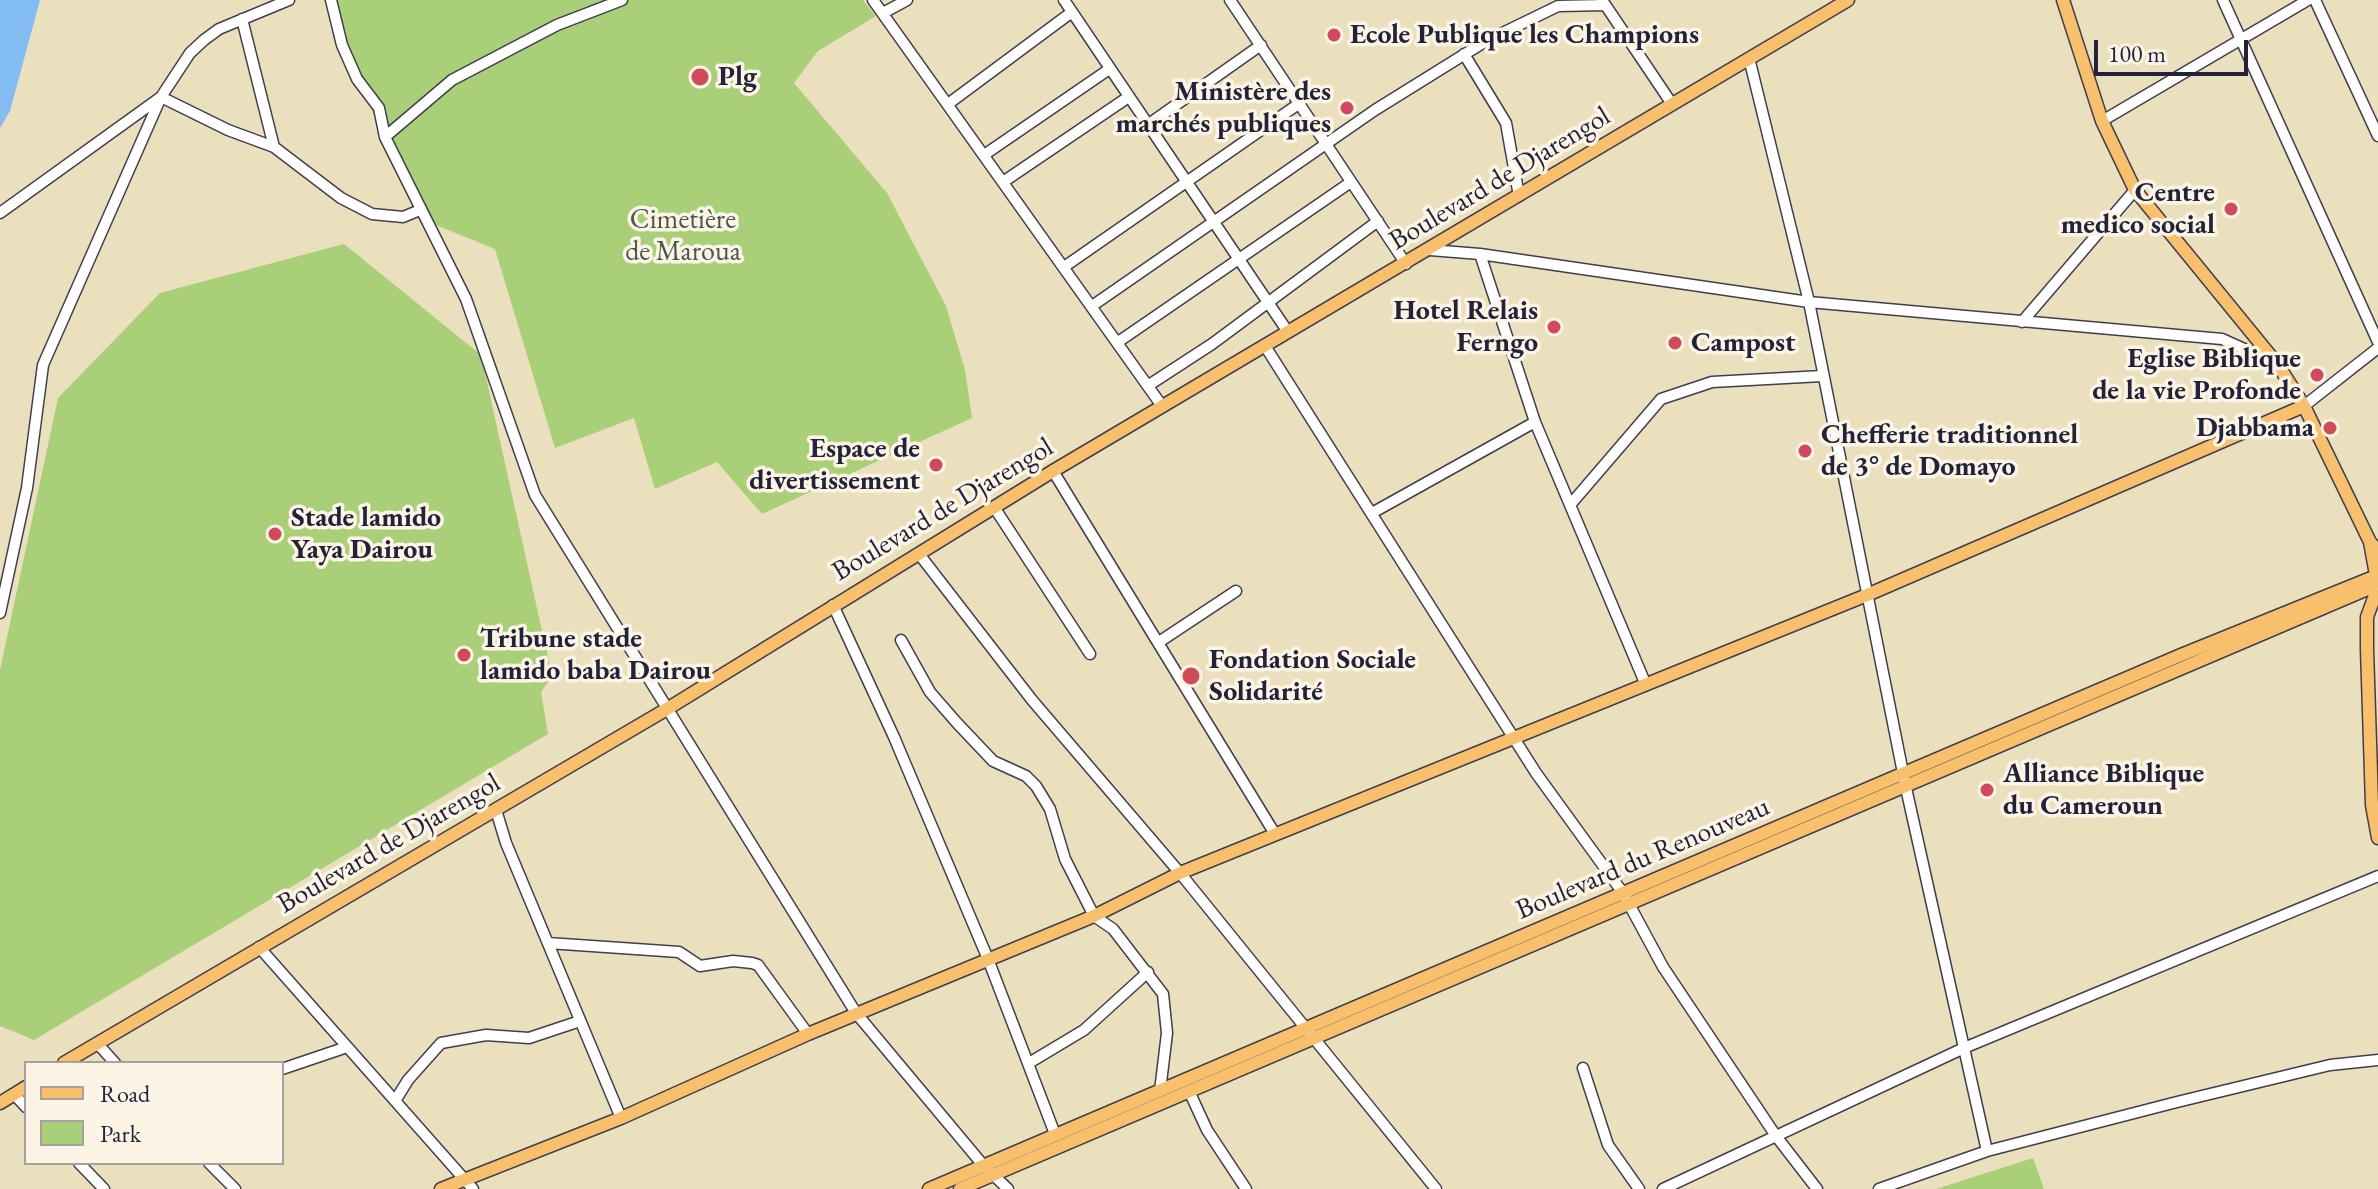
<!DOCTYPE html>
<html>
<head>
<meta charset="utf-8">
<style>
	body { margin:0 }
	#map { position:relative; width:2378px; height:1189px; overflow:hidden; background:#ebe0bd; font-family:"EB Garamond",serif }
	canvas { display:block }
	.legend { position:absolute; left:24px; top:1061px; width:260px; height:104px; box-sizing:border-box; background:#fcf5e5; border:2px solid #a5a1a1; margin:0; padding:10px 14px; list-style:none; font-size:24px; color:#22223b }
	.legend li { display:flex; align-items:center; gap:16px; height:40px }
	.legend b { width:40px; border:2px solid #a5a1a1 }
	.scale { position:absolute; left:2094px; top:40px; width:154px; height:36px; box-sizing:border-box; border:4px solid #22223b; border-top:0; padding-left:10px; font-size:24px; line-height:28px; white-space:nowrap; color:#22223b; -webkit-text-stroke:6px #fcf5e5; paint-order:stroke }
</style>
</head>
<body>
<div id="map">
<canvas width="2378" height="1189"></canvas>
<ul class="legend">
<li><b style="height:10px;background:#f8bf6c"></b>Road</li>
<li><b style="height:22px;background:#a9cf79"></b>Park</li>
</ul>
<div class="scale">100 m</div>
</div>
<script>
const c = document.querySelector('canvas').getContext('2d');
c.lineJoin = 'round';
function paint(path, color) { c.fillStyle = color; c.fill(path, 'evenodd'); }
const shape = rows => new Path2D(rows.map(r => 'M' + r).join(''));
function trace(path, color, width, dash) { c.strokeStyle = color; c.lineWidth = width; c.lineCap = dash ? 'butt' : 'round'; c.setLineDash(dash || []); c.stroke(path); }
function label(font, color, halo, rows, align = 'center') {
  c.font = font + ' "EB Garamond",serif'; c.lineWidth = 7; c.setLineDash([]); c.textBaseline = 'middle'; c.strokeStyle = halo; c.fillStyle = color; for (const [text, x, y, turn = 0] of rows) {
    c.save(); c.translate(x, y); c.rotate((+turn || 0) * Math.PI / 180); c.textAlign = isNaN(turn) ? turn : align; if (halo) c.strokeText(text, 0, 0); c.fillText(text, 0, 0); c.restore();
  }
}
paint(shape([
	[336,0,863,0,876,16,818,51,794,83,887,193,946,306,965,370,972,418,762,514,717,462,655,489,634,418,555,448,495,249,433,224,388,136,352,78],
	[344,244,481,355,552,676,541,692,548,734,34,1040,0,1026,0,670,58,398,160,293],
	[2033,1158,2044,1189,1936,1189]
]), '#a9cf79');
paint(shape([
	[0,0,40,0,10,111,0,128]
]), '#83bbf3');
const minor = shape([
	[331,0,342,45,357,79,379,108,385,137,466,299,535,495,856,1013,983,1165,1008,1189],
	[873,0,1162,406],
	[1064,0,1288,332],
	[1230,0,1406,264],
	[1602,0,1672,104],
	[2223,0,2378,342],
	[2315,0,2378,136],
	[883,13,907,0],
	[242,19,274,147],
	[1464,54,1506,123,1519,196],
	[1749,58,1809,302,1906,788,1987,1151],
	[948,104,1072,12],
	[2102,121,2308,0],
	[1146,126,1261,45],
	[385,137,452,80,557,25,622,0],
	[984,155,1108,70],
	[1003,182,1127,98],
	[0,213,161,97,228,130,274,147,341,198,372,214,403,217,420,210],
	[1430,250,1480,254,1809,302,2222,339,2273,362],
	[1480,254,1535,422,1646,685],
	[1064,267,1300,103],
	[1092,306,1375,110,1486,41,1558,6,1605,5],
	[2022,322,2135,190],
	[1118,342,1351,182],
	[1265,346,1536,773,1623,893,1663,967,1776,1136,1817,1189],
	[1149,385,1212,344,1378,221],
	[2304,406,2378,348],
	[1053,471,1275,834],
	[1570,505,1661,399,1712,382,1822,376],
	[994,507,1090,654],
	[1372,513,1535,422],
	[919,554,1032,700,1180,873,1436,1189],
	[833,605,894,737,988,959,1055,1134],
	[0,613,27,488,43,365,161,97,190,53,204,40,219,29,289,0],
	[901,640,930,692,957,723,993,761,1026,776,1036,786,1050,809,1065,859,1094,916,1113,929,1163,994,1167,1033,1160,1091],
	[1159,642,1236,591],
	[496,810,506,843,621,1118],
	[548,943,679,952,700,966,733,961,752,963,758,965,808,1034],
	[259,947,473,1189],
	[97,1043,115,1063],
	[1029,1063,1084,1030,1148,972],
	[1583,1068,1608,1145,1639,1189],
	[282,1069,347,1047],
	[1189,1091,1207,1130,1246,1189],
	[14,1094,26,1107],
	[395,1101,408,1080,441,1043,486,1035,529,1038,580,1021],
	[79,1163,104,1189],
	[209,1163,235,1189],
	[1663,1189,1964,1048,2378,876],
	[1879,1189,1987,1151,2177,1102,2330,1065,2378,1060]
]);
const major = shape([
	[2063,0,2102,121,2135,190,2278,365,2304,406,2370,542,2378,551],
	[2370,542,2376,575],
	[2378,587,2367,617,2367,649,2372,805,2378,838],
	[64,1063,667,709,1053,471,1848,0],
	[0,1103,26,1087],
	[441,1189,621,1118,808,1034,1094,916,1180,873,1867,595,2304,406],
	[929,1189,2181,655,2376,576],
	[960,1189,2377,585]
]);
trace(minor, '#403e4e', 13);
trace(major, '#403e4e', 15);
trace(minor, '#fff', 10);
trace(major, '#f8bf6c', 12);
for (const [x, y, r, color] of [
	[1334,35,8,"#d1495b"],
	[700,77,10,"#d1495b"],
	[1347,108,8,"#d1495b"],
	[2231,209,8,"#d1495b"],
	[1554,327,8,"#d1495b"],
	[1675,343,8,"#d1495b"],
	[2317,375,8,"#d1495b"],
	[2330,428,8,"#d1495b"],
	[1805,451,8,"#d1495b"],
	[936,465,8,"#d1495b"],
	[275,534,8,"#d1495b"],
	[464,655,8,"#d1495b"],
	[1191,676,10,"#d1495b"],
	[1987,790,8,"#d1495b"]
]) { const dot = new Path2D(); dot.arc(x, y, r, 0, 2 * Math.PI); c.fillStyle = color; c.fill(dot); trace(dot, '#fcf5e5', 3); }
label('bold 28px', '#22223b', '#fcf5e5', [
	["Ecole Publique les Champions",1350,35],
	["Plg",718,77],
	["Ministère des",1331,92,"right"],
	["marchés publiques",1331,124,"right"],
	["Centre",2215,193,"right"],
	["medico social",2215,225,"right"],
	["Hotel Relais",1538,311,"right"],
	["Ferngo",1538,343,"right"],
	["Campost",1691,343],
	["Eglise Biblique",2301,359,"right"],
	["de la vie Profonde",2301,391,"right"],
	["Djabbama",2314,428,"right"],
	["Chefferie traditionnel",1821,435],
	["de 3° de Domayo",1821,467],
	["Espace de",920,449,"right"],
	["divertissement",920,481,"right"],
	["Stade lamido",291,518],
	["Yaya Dairou",291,550],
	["Tribune stade",480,639],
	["lamido baba Dairou",480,671],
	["Fondation Sociale",1209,660],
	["Solidarité",1209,692],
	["Alliance Biblique",2003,774],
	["du Cameroun",2003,806]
], 'left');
label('28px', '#22223b', '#fcf5e5', [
	["Boulevard de Djarengol",1500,179,-31],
	["Boulevard de Djarengol",943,510,-31],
	["Boulevard de Djarengol",389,844,-30],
	["Boulevard du Renouveau",1643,859,-23]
]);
label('28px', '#4a564e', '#fcf5e5', [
	["Cimetière",683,220],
	["de Maroua",683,252]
]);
</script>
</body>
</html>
